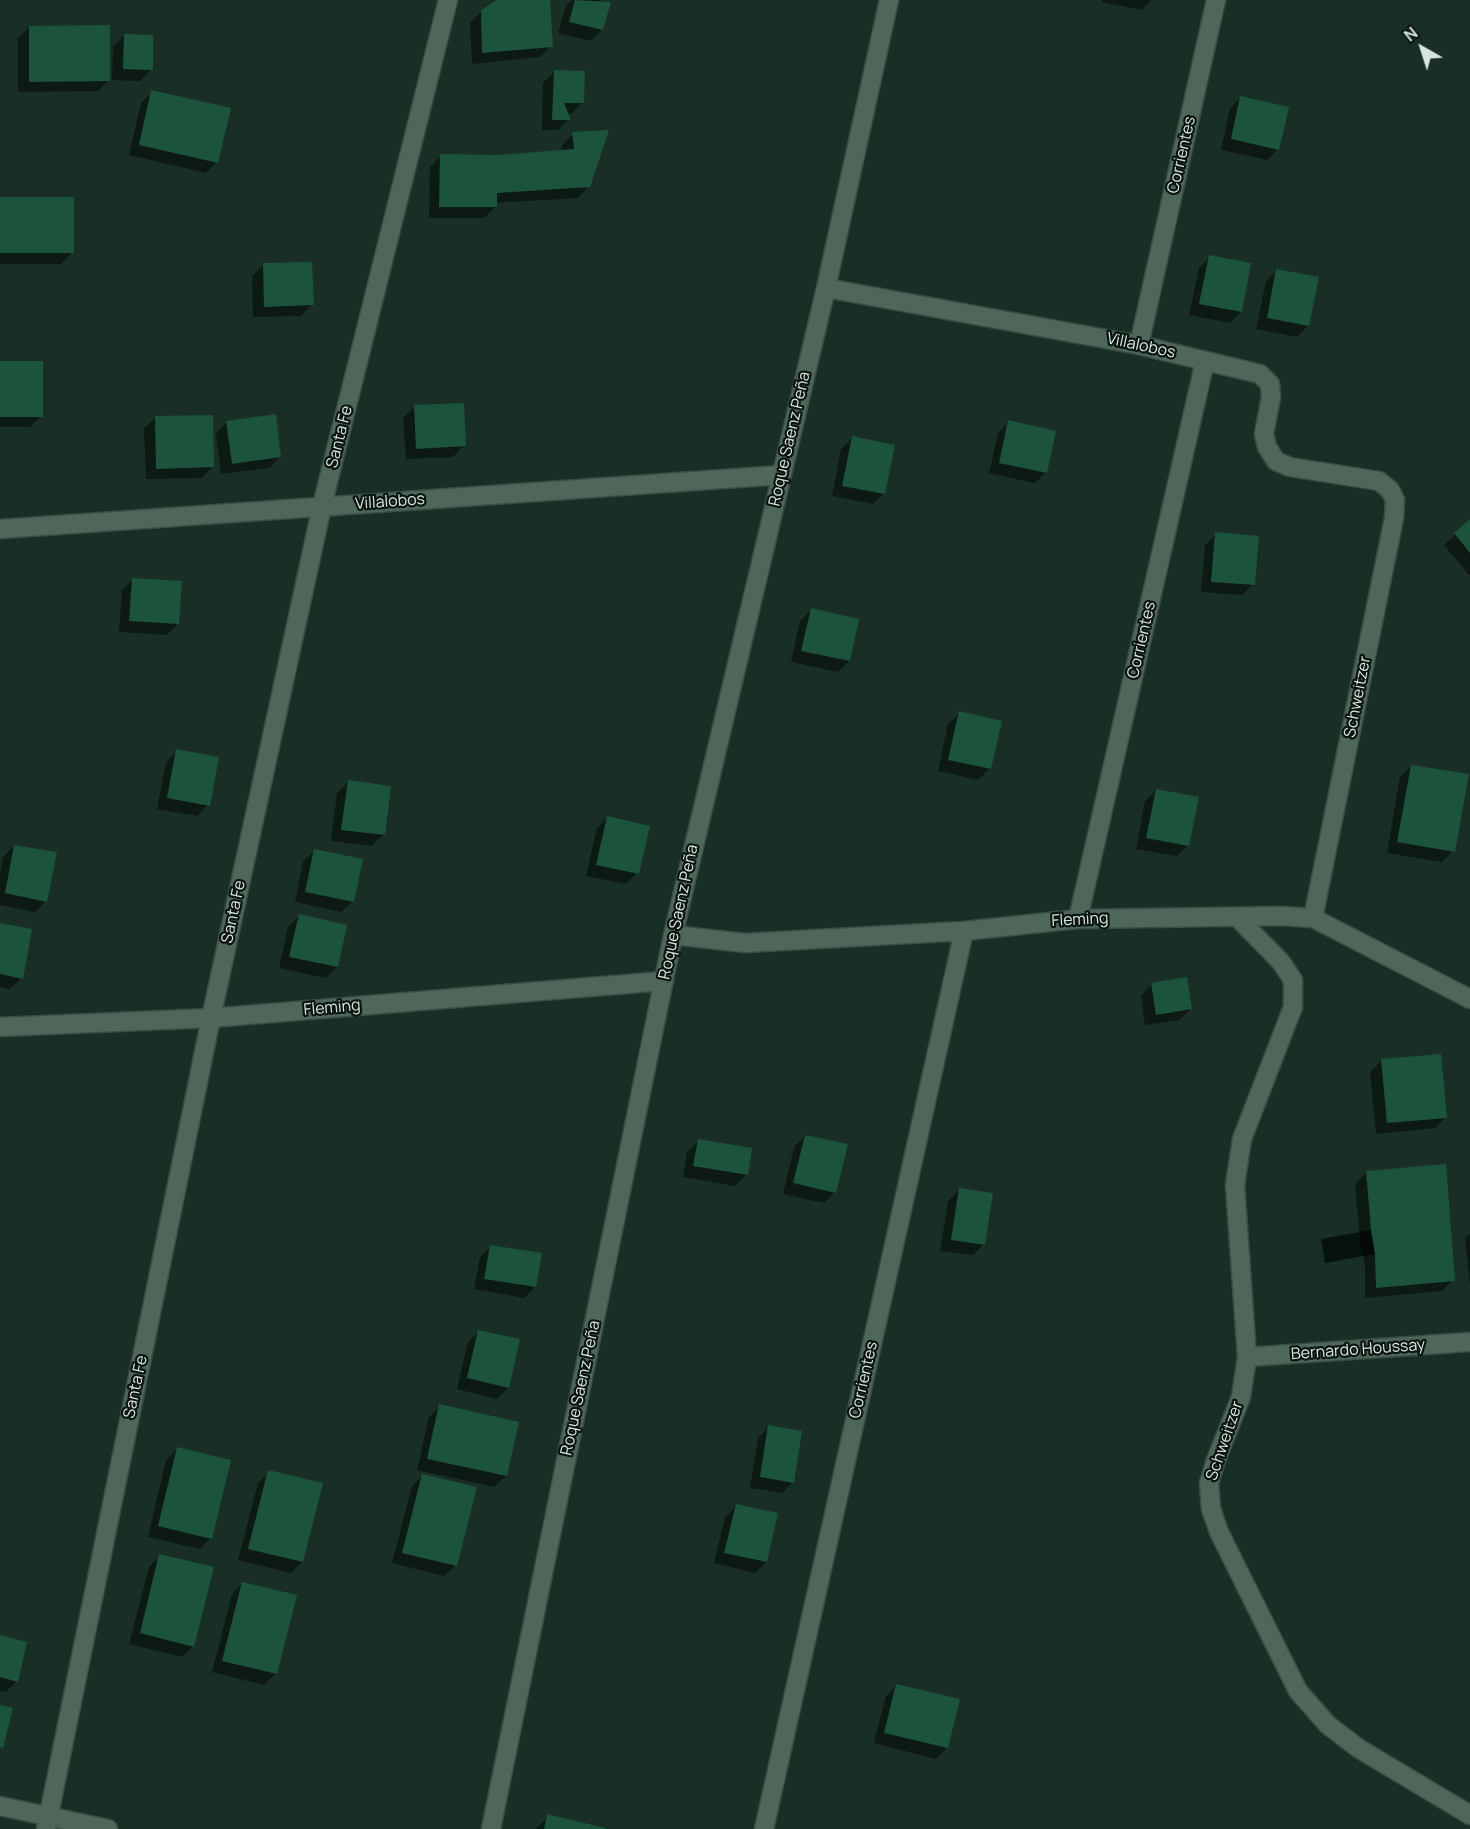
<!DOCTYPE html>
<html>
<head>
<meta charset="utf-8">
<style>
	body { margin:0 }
	#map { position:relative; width:1470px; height:1829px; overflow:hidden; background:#192f25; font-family:Manrope,sans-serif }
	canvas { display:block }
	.north { position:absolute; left:1392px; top:18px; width:60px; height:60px; -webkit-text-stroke:4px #0b1510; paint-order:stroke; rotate:321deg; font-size:16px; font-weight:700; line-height:24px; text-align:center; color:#d8e5de }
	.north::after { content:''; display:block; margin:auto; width:21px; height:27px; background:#d8e5de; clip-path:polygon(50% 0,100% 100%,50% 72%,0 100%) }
</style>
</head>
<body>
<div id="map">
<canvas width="1470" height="1829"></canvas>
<div class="north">N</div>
</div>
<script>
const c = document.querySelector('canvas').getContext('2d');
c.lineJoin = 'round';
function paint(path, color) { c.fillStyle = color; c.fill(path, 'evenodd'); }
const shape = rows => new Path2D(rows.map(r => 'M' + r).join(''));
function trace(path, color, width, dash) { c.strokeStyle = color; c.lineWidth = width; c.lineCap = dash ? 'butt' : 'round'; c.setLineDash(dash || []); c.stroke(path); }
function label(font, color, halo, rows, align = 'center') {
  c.font = font + ' Manrope,sans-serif'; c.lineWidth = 4.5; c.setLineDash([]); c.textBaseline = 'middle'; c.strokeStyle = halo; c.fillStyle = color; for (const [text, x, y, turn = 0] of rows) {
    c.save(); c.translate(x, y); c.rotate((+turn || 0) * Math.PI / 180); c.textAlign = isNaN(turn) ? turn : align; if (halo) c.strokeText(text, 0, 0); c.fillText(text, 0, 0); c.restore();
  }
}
paint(shape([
	[1371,1230,1375,1254,1325,1263,1321,1239]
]), '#06130d');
paint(shape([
	[549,0,551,46,540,57,472,64,470,23,482,11],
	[572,0,597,0,609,3,602,30,591,41,558,33,566,6],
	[1102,0,1151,0,1142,10,1101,2],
	[29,27,109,80,98,91,18,92,18,38],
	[124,35,151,70,140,81,112,80,113,47],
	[554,72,582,103,571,114,567,114,569,119,558,130,542,130,543,83],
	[152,92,217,162,206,173,129,155,141,103],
	[1241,97,1278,149,1267,160,1221,150,1230,108],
	[573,134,589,186,578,198,495,203,495,207,484,218,429,218,430,167,441,156,498,156,562,151,562,145],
	[0,199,72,253,61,264,0,264],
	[1210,257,1241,312,1230,323,1189,315,1199,268],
	[263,265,312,304,301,316,253,317,252,276],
	[1277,270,1308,326,1297,337,1256,329,1266,281],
	[0,362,41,416,30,427,0,427],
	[414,407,464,445,453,457,406,459,403,418],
	[156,417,213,466,202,478,146,479,144,428],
	[227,422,280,457,269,468,221,474,216,433],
	[1009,422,1046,472,1035,483,989,473,998,433],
	[852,438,884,493,873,504,832,496,841,449],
	[1470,521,1470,576,1444,545],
	[1216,534,1253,584,1242,595,1201,592,1205,545],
	[133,579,178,624,167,635,119,632,122,590],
	[811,610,849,661,838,672,791,662,800,621],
	[960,713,1000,722,989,769,978,780,938,771,948,724],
	[177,751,208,805,197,816,157,809,166,762],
	[1411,766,1453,851,1442,862,1387,853,1400,777],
	[348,782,383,835,372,846,331,841,337,793],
	[1156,790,1188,845,1177,856,1136,849,1145,801],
	[608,817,637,873,626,884,586,876,597,828],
	[14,846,46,901,35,912,0,905,0,874,3,857],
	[314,851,353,901,341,912,295,902,303,862],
	[299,916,337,967,326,978,279,968,288,927],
	[0,925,21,978,10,989,0,987],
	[1152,984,1191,1009,1179,1020,1145,1025,1141,996],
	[1381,1061,1446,1117,1435,1128,1376,1134,1370,1072],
	[805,1136,835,1192,824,1203,783,1194,794,1147],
	[698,1141,751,1149,746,1175,735,1186,683,1177,687,1152],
	[1366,1173,1453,1280,1442,1291,1365,1298,1365,1266,1360,1241,1355,1184],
	[959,1190,984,1244,973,1255,940,1251,948,1201],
	[1470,1234,1470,1285,1465,1238],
	[491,1246,535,1287,524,1298,474,1289,480,1257],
	[479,1331,508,1388,497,1399,457,1389,468,1342],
	[440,1406,518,1423,506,1476,494,1487,417,1470,429,1417],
	[769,1427,793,1482,782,1493,750,1488,758,1438],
	[177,1449,211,1538,200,1549,148,1537,166,1460],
	[269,1472,302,1562,291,1573,238,1560,258,1483],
	[423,1475,456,1565,444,1576,392,1563,412,1486],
	[736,1506,766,1562,755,1573,714,1563,725,1517],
	[160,1556,193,1646,182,1657,129,1644,149,1567],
	[243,1583,276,1673,264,1685,212,1672,232,1594],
	[0,1637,17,1681,6,1692,0,1691],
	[897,1685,947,1747,936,1759,874,1743,886,1696],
	[548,1816,603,1829,536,1829]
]), '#0007');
paint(shape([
	[497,0,550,0,553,47,482,53,481,10],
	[575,0,611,2,603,30,569,22],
	[110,25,110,81,29,82,29,26],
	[124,34,153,35,153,70,123,69],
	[554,70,585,71,584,103,564,103,571,120,552,120],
	[151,90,231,108,218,163,139,145],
	[1240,96,1289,107,1279,150,1231,139],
	[609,130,590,187,497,193,497,207,439,207,440,154,498,155,574,149,572,132],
	[0,197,74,197,74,253,0,253],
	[1209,255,1251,263,1242,312,1199,304],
	[312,262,314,305,264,307,263,263],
	[1276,269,1319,277,1309,326,1267,318],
	[0,361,43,361,43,417,0,417],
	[464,403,466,446,416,449,414,405],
	[276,414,281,457,232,464,226,421],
	[213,415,214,467,156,469,155,416],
	[1008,420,1056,431,1047,473,999,463],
	[852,436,895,445,885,494,842,486],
	[1470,519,1470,553,1454,533],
	[1215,532,1259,536,1255,585,1211,582],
	[132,578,182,581,179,624,129,621],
	[811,608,859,619,850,661,801,651],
	[959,711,1002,721,991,769,948,760],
	[176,749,219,757,210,806,167,798],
	[1411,765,1469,774,1455,852,1397,842],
	[348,780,391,786,385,835,341,830],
	[1156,789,1199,797,1189,846,1146,838],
	[607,816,650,826,639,874,596,865],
	[14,845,57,852,47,902,5,893],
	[314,849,363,859,354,902,305,892],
	[299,914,347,925,338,967,289,957],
	[0,923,32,929,23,979,0,974],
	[1187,977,1192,1009,1156,1015,1151,983],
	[1441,1054,1447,1118,1387,1123,1381,1059],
	[805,1135,848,1144,836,1193,793,1183],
	[698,1139,752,1148,748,1175,693,1166],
	[1446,1164,1455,1281,1376,1288,1375,1254,1371,1230,1366,1171],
	[959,1188,993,1193,985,1245,951,1240],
	[490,1245,542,1253,536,1287,484,1279],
	[478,1330,520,1339,509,1388,467,1378],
	[439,1404,519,1422,507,1476,427,1459],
	[768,1425,802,1431,794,1483,760,1477],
	[177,1447,231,1460,212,1539,158,1526],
	[268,1470,323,1483,303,1562,248,1549],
	[422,1474,477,1487,457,1566,402,1553],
	[736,1504,778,1513,767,1562,724,1553],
	[159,1554,214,1567,194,1647,140,1633],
	[242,1582,297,1595,277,1674,222,1661],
	[0,1635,27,1642,18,1682,0,1677],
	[896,1684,960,1699,948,1748,884,1733],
	[0,1705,13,1708,3,1748,0,1747],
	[547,1814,605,1828,605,1829,544,1829]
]), '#1c533d');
const street = shape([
	[826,288,1139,345,1260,374,1270,384,1271,397,1264,434,1267,447,1276,461,1290,467,1379,481,1390,490,1395,500,1394,518,1313,918],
	[1139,345,1216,0],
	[0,529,781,475],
	[1237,917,1281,962,1293,980,1293,1007,1242,1139,1235,1185,1247,1357,1241,1397,1216,1460,1209,1483,1211,1509,1219,1532,1298,1691,1328,1725,1358,1748,1470,1815],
	[1078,919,1205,361],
	[673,935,745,943,964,931,1078,919,1282,916,1313,918,1470,999],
	[0,1027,211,1018,664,981],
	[1247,1357,1470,1342],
	[0,1806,108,1829],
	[46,1829,211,1018,322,506,448,0],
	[491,1829,673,935,826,288,889,0],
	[764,1829,964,931]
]);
trace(street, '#3a4d44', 21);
trace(street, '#4e675a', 18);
label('16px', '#d8e5de', '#0b1510', [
	["Corrientes",1182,155,-77],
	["Villalobos",1141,346,12],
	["Santa Fe",340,437,-76],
	["Roque Saenz Peña",790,439,-77],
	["Villalobos",390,502,-4],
	["Corrientes",1142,640,-77],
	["Schweitzer",1358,697,-79],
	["Santa Fe",234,912,-78],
	["Roque Saenz Peña",679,912,-78],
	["Fleming",1080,920,-3],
	["Fleming",332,1008,-5],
	["Bernardo Houssay",1358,1350,-4],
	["Corrientes",864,1380,-77],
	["Santa Fe",136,1387,-78],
	["Roque Saenz Peña",581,1388,-78],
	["Schweitzer",1225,1441,-71]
]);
</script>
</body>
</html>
